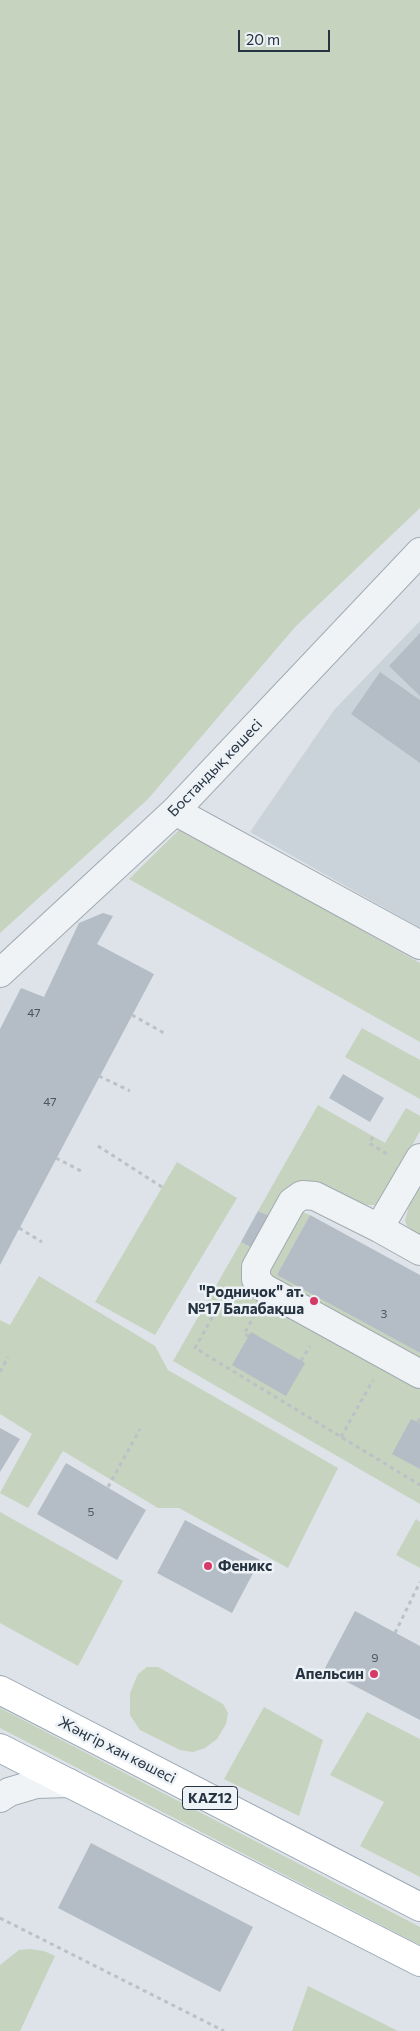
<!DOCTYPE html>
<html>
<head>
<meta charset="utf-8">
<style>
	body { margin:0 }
	#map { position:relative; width:420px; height:2031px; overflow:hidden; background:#dde3e8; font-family:Commissioner,sans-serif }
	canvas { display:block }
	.scale { position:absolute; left:238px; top:30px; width:92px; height:22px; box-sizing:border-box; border:2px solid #263340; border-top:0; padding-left:6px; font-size:15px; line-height:18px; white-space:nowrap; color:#263340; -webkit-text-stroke:4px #edf2f6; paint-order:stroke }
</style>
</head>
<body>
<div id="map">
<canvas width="420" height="2031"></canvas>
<div class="scale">20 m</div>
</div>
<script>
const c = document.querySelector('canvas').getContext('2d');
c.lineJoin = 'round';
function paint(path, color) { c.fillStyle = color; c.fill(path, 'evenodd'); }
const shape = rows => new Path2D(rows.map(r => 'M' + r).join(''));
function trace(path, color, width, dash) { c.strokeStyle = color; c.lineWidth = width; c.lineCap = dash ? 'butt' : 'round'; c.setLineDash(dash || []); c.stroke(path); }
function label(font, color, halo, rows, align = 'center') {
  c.font = font + ' Commissioner,sans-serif'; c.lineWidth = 5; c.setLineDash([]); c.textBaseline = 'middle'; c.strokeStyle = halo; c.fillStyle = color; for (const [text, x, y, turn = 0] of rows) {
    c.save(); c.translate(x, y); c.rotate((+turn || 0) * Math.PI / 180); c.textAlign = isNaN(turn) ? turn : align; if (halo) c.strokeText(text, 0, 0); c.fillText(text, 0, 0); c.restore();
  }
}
paint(shape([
	[420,621,420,928,250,832,334,710]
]), '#cbd3da');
paint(shape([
	[0,0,420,0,420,508,296,626,148,799,0,933],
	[181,828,420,963,420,1042,129,879],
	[362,1028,420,1060,420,1099,345,1057],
	[318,1105,385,1143,406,1108,420,1116,420,1131,383,1199,375,1205,364,1205,320,1183,310,1182,303,1184,272,1217,258,1211],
	[177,1162,237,1198,155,1335,95,1302],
	[420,1187,420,1235,407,1226,405,1221,409,1206],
	[300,1211,310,1215,278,1275,420,1353,420,1366,270,1283,265,1264],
	[241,1242,254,1249,245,1267,420,1385,420,1504,173,1361],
	[39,1276,155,1346,168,1370,338,1468,288,1568,179,1508,158,1508,63,1451,28,1508,0,1493,32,1434,0,1414,0,1320,10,1325],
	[0,1512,123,1581,78,1666,0,1623],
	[416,1519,420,1522,420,1568,396,1555],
	[147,1667,158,1667,223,1704,228,1713,226,1724,217,1739,205,1748,193,1752,180,1750,140,1730,130,1715,130,1693,138,1674],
	[264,1707,323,1740,299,1816,224,1779],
	[0,1708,420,1927,420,1945,0,1728],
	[367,1712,420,1739,420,1877,360,1846,384,1802,330,1775],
	[30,1949,44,1951,55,1956,20,2031,0,2031,0,1965,19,1950],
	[308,1986,398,2031,292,2031]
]), '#c6d3be');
paint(shape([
	[420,633,420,696,389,666],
	[380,672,420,700,420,763,351,714],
	[103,913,113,916,97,944,154,974,0,1265,0,1029,21,988,44,997,79,923],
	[343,1074,384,1098,370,1122,329,1098],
	[258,1211,272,1217,254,1249,241,1242],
	[310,1215,420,1275,420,1353,277,1275],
	[251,1332,305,1363,286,1396,232,1365],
	[411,1419,420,1423,420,1469,392,1454],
	[0,1428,20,1439,0,1472],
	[66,1463,146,1510,117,1560,37,1514],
	[185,1520,260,1560,232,1613,157,1573],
	[355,1611,420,1646,420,1720,324,1670],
	[91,1843,253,1927,220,1992,58,1908]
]), '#b4bdc5');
const minor = shape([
	[175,811,420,945],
	[0,973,175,811,420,552],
	[420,1158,379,1228,420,1251],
	[379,1228,315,1196,302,1195,292,1202,256,1267,256,1279,264,1288,420,1374],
	[0,1798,9,1792,36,1784,69,1783]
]);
const major = shape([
	[0,1690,420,1907],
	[0,1748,420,1962]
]);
trace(minor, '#a2abb2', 30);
trace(major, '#9ca9b5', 30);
trace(shape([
	[132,1015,164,1033],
	[99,1076,130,1091],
	[373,1137,369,1143,387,1154],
	[98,1146,162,1187],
	[56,1158,83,1172],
	[19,1228,42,1242],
	[232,1293,223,1298,195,1348,420,1485],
	[249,1336,244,1334,254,1316],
	[301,1361,310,1346],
	[0,1372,8,1357],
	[418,1422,420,1418],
	[341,1437,373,1380],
	[108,1487,140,1429],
	[395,1633,420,1582],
	[0,1918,224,2031]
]), '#bbc1c7', 3, [4, 4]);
trace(minor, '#f0f3f6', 28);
trace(major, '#fff', 28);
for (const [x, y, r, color] of [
	[314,1301,5,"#d63967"],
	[208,1566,5,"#d63967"],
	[374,1674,5,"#d63967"]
]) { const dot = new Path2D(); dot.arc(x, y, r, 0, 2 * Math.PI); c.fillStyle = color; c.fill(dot); trace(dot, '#edf2f6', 2); }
label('12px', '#4a5661', null, [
	["47",34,1013],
	["47",50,1102],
	["3",384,1314],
	["5",91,1512],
	["9",375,1658]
]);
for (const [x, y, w] of [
	[210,1798,55]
]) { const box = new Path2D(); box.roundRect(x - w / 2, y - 11.5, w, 23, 4); c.fillStyle = '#edf2f6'; c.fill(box); trace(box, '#263340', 1); }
label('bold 14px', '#263340', null, [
	["KAZ12",210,1798]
]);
label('15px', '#263340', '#edf2f6', [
	["Бостандық көшесі",215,768,-46],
	["Жәңгір хан көшесі",117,1750,27]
]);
label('bold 15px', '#263340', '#edf2f6', [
	["\"Родничок\" ат.",304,1292],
	["№17 Балабақша",304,1309],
	["Феникс",218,1566,"left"],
	["Апельсин",364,1674]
], 'right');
</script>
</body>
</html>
